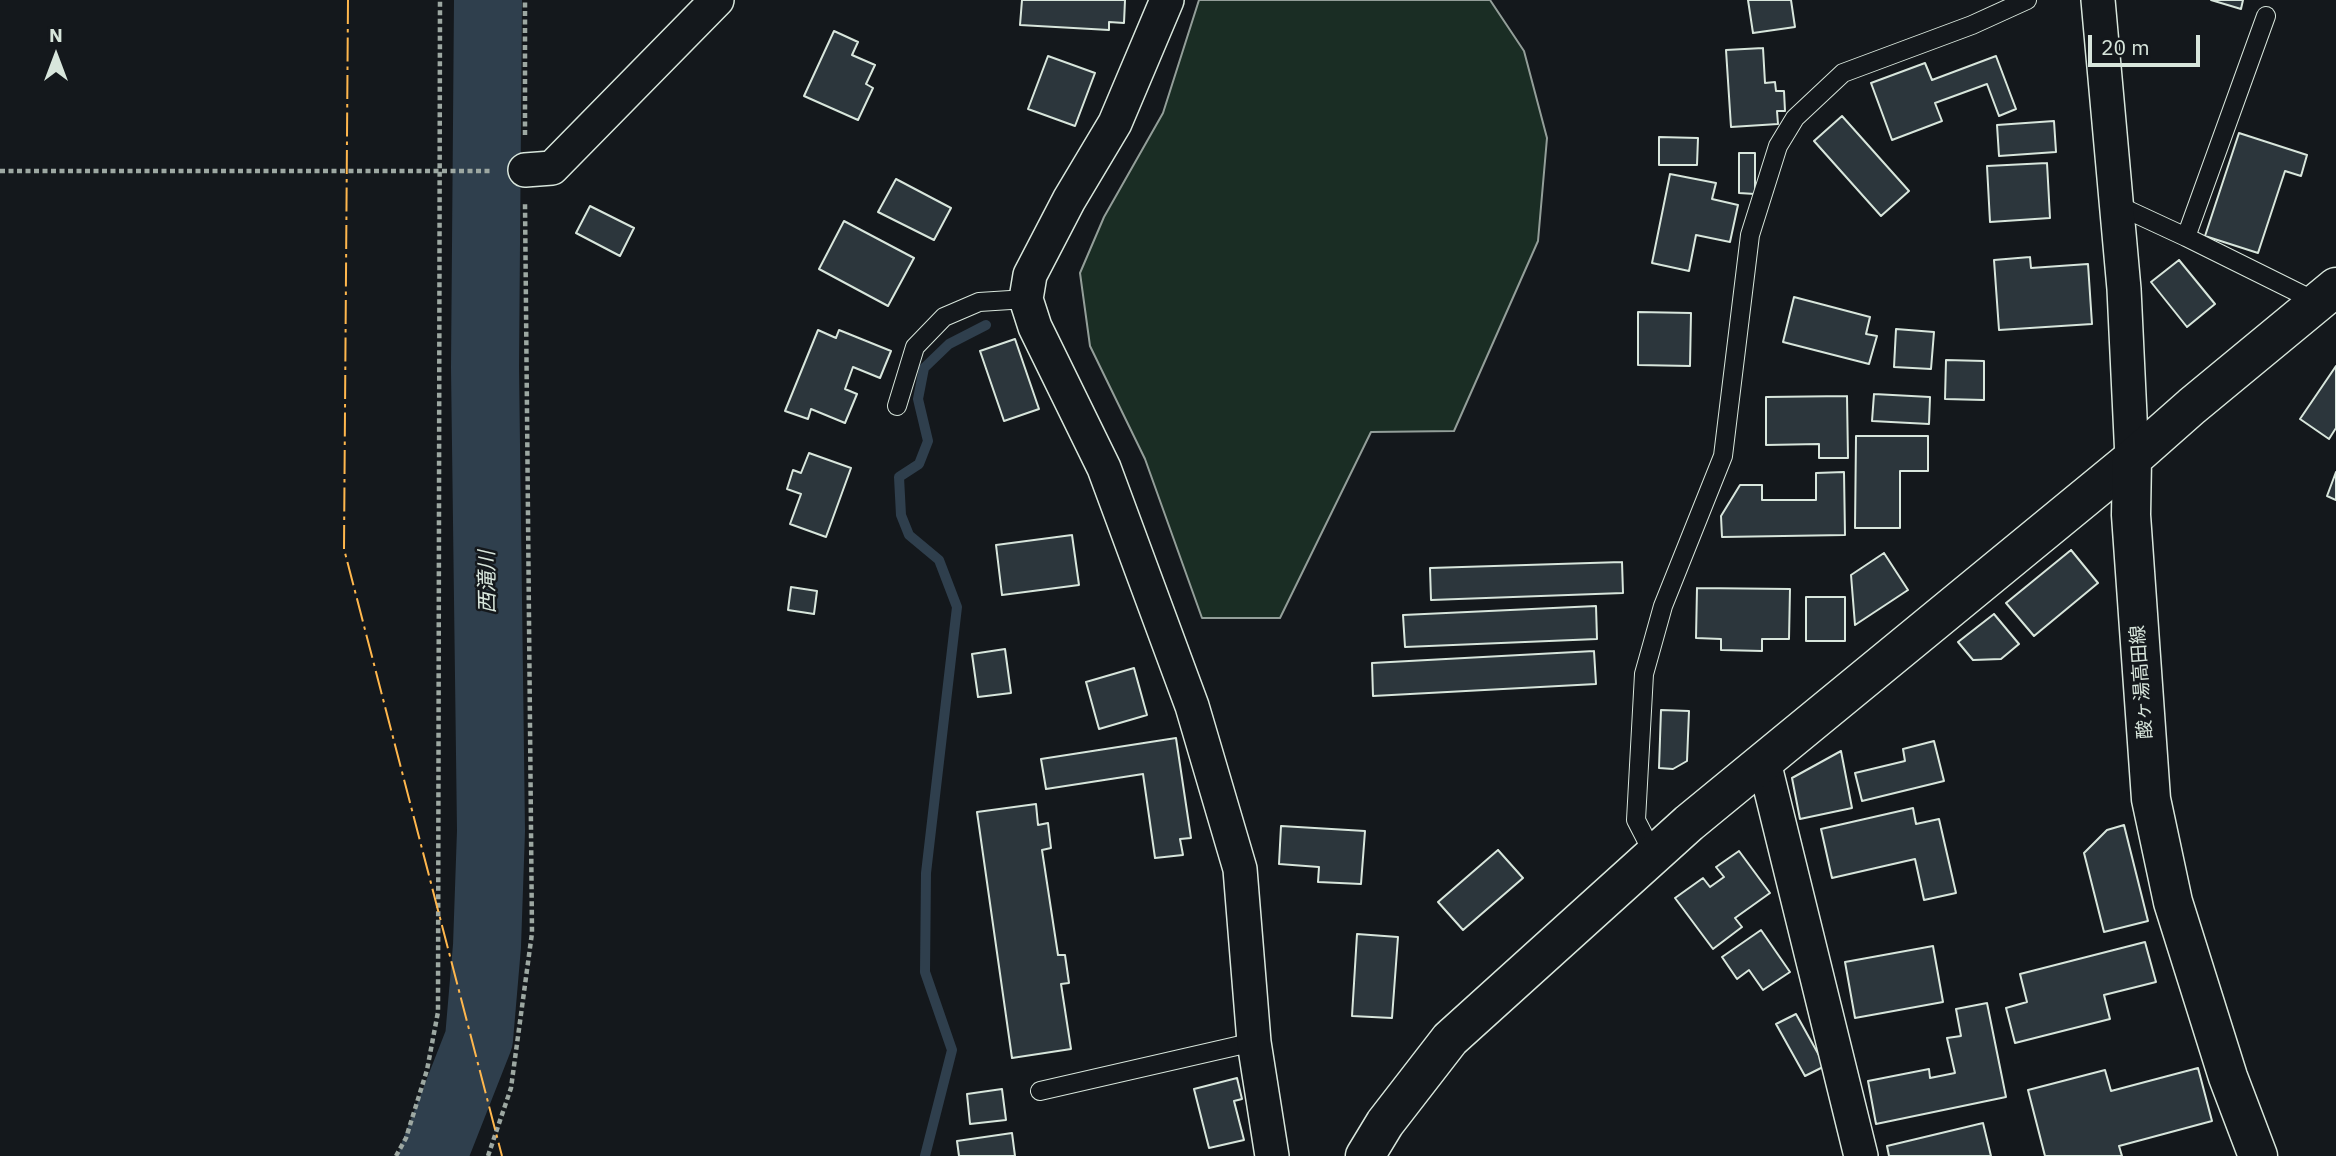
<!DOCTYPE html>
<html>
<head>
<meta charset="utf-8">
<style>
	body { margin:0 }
	#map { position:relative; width:2336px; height:1156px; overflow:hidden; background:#14181c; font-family:"IBM Plex Sans",sans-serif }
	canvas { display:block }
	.north { position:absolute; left:21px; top:21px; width:70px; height:70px; -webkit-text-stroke:5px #14181c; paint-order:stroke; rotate:0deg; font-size:19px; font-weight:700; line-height:28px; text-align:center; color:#d8e6dc }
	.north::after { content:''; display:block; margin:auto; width:24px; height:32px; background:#d8e6dc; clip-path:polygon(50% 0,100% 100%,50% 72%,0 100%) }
	.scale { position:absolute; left:2088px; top:35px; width:112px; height:32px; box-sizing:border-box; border:4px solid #d8e6dc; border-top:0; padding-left:9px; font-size:21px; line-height:24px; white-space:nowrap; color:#d8e6dc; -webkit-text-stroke:5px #14181c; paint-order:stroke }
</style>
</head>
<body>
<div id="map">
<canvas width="2336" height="1156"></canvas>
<div class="north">N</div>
<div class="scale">20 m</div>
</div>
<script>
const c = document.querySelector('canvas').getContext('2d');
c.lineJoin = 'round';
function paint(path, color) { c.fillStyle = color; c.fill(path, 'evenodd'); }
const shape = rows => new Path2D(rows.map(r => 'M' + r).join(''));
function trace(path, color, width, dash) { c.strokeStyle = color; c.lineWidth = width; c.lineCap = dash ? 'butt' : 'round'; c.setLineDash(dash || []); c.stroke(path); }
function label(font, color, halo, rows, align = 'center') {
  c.font = font + ' "IBM Plex Sans","Noto Sans JP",sans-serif'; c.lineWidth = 5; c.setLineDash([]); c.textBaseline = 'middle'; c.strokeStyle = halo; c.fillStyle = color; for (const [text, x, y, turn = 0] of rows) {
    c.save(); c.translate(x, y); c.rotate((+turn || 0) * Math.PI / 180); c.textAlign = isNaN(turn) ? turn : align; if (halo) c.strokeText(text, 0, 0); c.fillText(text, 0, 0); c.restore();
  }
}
const green = shape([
	[1199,0,1490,0,1524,51,1547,138,1538,241,1454,431,1371,432,1280,618,1202,618,1145,459,1090,346,1080,273,1104,217,1163,113,1199,0]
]);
paint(green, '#1a2d24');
trace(green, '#939e99', 2);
trace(shape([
	[925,1156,952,1050,925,972,926,873,957,607,939,560,909,535,901,515,899,477,919,464,928,441,918,399,924,368,949,344,986,325]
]), '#2f3f4d', 10);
trace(shape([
	[433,1156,479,1039,487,946,491,831,485,367,488,0]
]), '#2f3f4d', 68);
const building = shape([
	[1022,0,1125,0,1124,23,1109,22,1109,30,1020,25,1022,0],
	[1748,0,1791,0,1795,27,1753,33,1748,0],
	[2211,0,2243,0,2241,9,2211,0],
	[834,31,858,42,852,55,875,65,866,84,873,88,858,120,804,96,834,31],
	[1763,48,1765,83,1775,82,1776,91,1784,91,1785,111,1777,111,1778,124,1731,127,1726,50,1763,48],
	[1048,56,1095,73,1075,126,1028,109,1048,56],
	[1996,56,2016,109,1999,116,1987,84,1935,103,1942,121,1892,140,1871,83,1925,63,1932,80,1996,56],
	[1842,116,1909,191,1881,216,1814,141,1842,116],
	[2054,121,2056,152,1999,156,1997,125,2054,121],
	[2239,133,2307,155,2301,176,2285,171,2258,253,2205,236,2239,133],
	[1659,137,1698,138,1697,165,1659,165,1659,137],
	[1739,153,1755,153,1755,194,1739,193,1739,153],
	[2047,163,2050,218,1990,222,1987,166,2047,163],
	[1670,174,1716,183,1712,199,1738,205,1730,242,1696,235,1689,271,1652,263,1670,174],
	[896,179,951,208,934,240,878,212,896,179],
	[590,206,634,228,620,256,576,233,590,206],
	[844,221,914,258,888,306,819,269,844,221],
	[2030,257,2031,268,2088,264,2092,324,1999,330,1994,260,2030,257],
	[2179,260,2215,304,2187,327,2151,282,2179,260],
	[1794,297,1870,317,1866,334,1877,336,1869,364,1783,342,1794,297],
	[1638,312,1691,313,1690,366,1638,365,1638,312],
	[1896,329,1934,332,1931,369,1894,367,1896,329],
	[818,330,836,338,839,330,891,351,880,378,853,367,845,389,857,394,845,423,811,409,808,419,785,411,818,330],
	[1015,339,1039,409,1004,421,980,351,1015,339],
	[1946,360,1984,361,1984,400,1945,399,1946,360],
	[2336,366,2336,428,2329,439,2300,419,2336,366],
	[1874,394,1930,397,1929,424,1872,421,1874,394],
	[1847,396,1848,458,1819,458,1819,444,1766,445,1766,397,1847,396],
	[1856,436,1928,436,1928,471,1900,471,1900,528,1855,528,1856,436],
	[809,453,851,468,826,537,790,524,801,494,787,489,793,470,801,473,809,453],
	[1844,472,1845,535,1722,537,1721,516,1740,485,1762,485,1762,500,1816,500,1816,473,1844,472],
	[2336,472,2336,500,2327,496,2336,472],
	[1072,535,1079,585,1002,595,996,545,1072,535],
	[2071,550,2098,583,2034,636,2006,603,2071,550],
	[1884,553,1908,590,1855,625,1851,575,1884,553],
	[1622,562,1623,593,1431,600,1430,568,1622,562],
	[791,587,817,591,814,614,788,610,791,587],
	[1697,588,1790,589,1789,639,1762,639,1762,651,1721,650,1721,639,1696,638,1697,588],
	[1806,597,1845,597,1845,641,1806,641,1806,597],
	[1596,606,1597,639,1405,647,1403,615,1596,606],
	[1994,614,2019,644,2001,659,1973,660,1958,642,1994,614],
	[1005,649,1011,693,978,697,972,654,1005,649],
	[1594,651,1596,684,1373,696,1372,663,1594,651],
	[1134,668,1147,715,1099,729,1086,682,1134,668],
	[1661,710,1689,711,1687,761,1673,769,1659,768,1661,710],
	[1176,738,1191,838,1180,839,1183,855,1155,858,1143,774,1046,789,1041,759,1176,738],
	[1934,741,1944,781,1862,801,1855,773,1905,761,1903,749,1934,741],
	[1841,751,1852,808,1800,819,1792,778,1841,751],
	[1036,804,1038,825,1048,823,1051,848,1042,850,1058,955,1065,955,1069,983,1061,984,1071,1049,1012,1058,977,812,1036,804],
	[1913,808,1916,824,1939,819,1956,893,1924,900,1915,859,1832,878,1821,829,1913,808],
	[2124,825,2148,921,2104,932,2084,853,2107,830,2124,825],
	[1281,826,1365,831,1361,884,1318,882,1319,867,1279,864,1281,826],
	[1498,850,1523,878,1463,930,1438,902,1498,850],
	[1739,851,1770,893,1735,918,1742,927,1713,949,1675,898,1703,878,1710,887,1724,877,1716,867,1739,851],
	[1761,930,1790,972,1763,990,1749,970,1737,979,1722,957,1761,930],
	[1357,934,1398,937,1392,1018,1352,1016,1357,934],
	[2145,942,2156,982,2104,995,2110,1019,2015,1043,2006,1008,2027,1002,2020,974,2145,942],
	[1933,946,1943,1002,1855,1018,1845,962,1933,946],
	[1987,1003,2006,1097,1876,1124,1868,1081,1929,1069,1930,1078,1955,1073,1947,1038,1961,1036,1956,1009,1987,1003],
	[1796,1014,1825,1066,1805,1076,1776,1024,1796,1014],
	[2198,1068,2212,1121,2119,1146,2122,1156,2045,1156,2028,1090,2105,1070,2111,1091,2198,1068],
	[1237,1078,1242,1099,1234,1101,1244,1140,1209,1148,1194,1089,1237,1078],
	[1002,1089,1006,1120,970,1124,967,1094,1002,1089],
	[1983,1123,1991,1156,1889,1156,1887,1146,1983,1123],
	[1012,1133,1015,1156,959,1156,957,1141,1012,1133]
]);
paint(building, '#2c363c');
trace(building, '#d8e6dc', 2);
const service = shape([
	[2117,205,2186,237,2266,16],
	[2186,237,2317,302],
	[897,406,915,347,944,317,979,302,1026,299],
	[1654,855,1636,820,1644,674,1663,606,1723,456,1750,235,1778,146,1795,118,1843,73,1972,25,2027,0],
	[1040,1091,1254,1042]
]);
const minor = shape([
	[1167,0,1115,123,1069,200,1030,275,1026,299,1035,327,1104,468,1192,706,1240,869,1254,1042,1272,1156],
	[2098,0,2124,289,2132,459],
	[525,170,552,168,717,0],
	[1764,762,1861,1156]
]);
const tertiary = shape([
	[1365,1156,1385,1123,1450,1039,1689,823,2132,459]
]);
const secondary = shape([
	[2258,1156,2228,1077,2173,902,2151,799,2131,515,2132,459,2192,406,2336,287]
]);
trace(service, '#d8e6dc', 20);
trace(minor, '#d8e6dc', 36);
trace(tertiary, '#d8e6dc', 41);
trace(secondary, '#d8e6dc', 41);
trace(shape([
	[525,135,525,0],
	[0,171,493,171],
	[396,1156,406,1138,427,1070,438,1012,440,0],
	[488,1156,511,1088,532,933,525,203]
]), '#9da8a2', 4.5, [5, 3.5]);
trace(service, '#14181c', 18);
trace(minor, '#14181c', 33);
trace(tertiary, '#14181c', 38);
trace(secondary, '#14181c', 38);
trace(shape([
	[348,0,344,549,502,1156]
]), '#ffb74d', 2, [24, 5, 3.5, 5]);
label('19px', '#d8e6dc', '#14181c', [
	["酸ヶ湯高田線",2142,682,-94]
]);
label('italic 21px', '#d8e6dc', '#14181c', [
	["西滝川",488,582,-91]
]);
</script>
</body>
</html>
